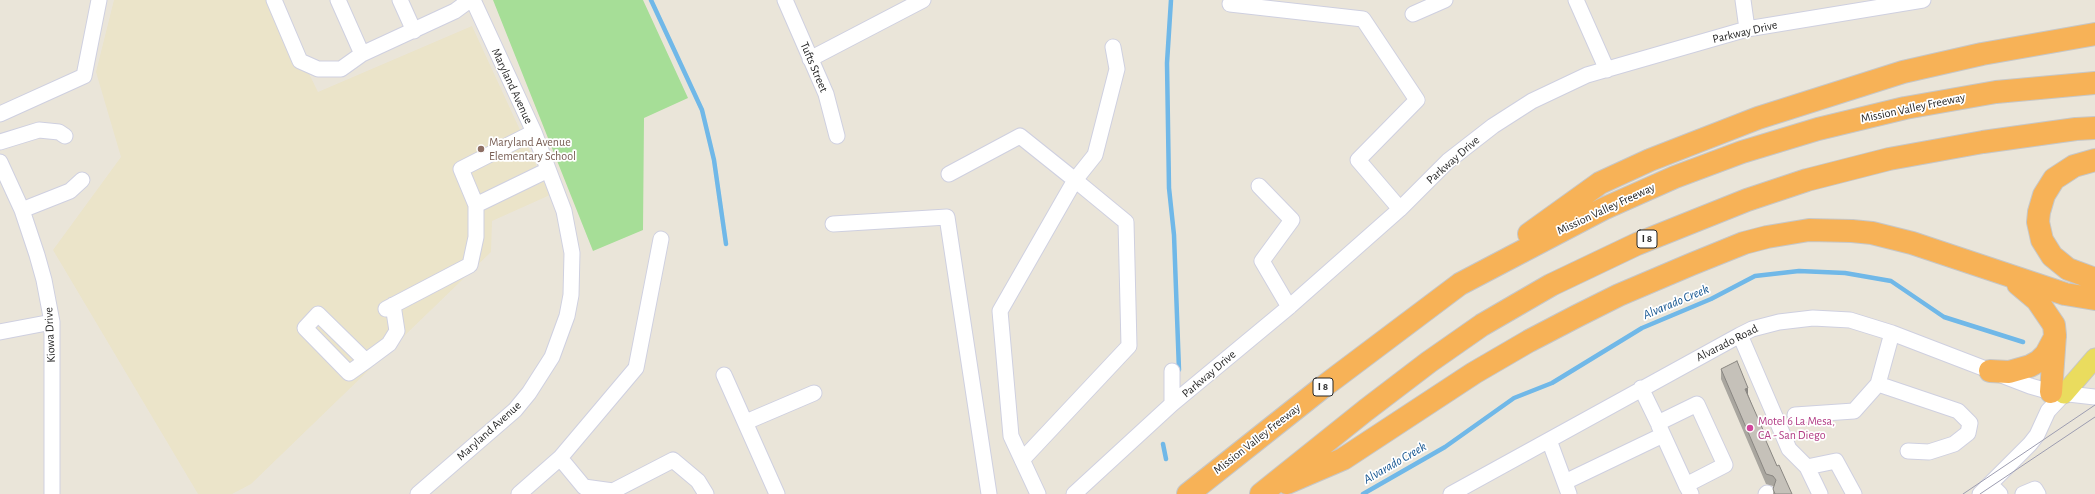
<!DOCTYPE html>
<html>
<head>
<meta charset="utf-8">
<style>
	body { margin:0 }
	canvas { display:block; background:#eae5d9 }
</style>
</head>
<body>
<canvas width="2095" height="494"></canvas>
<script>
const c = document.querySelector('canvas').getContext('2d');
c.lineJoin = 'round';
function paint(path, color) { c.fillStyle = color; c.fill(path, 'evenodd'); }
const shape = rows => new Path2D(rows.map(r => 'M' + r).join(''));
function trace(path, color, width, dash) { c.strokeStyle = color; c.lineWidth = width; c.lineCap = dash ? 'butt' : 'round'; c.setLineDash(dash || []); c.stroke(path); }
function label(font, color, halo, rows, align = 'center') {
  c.font = font + ' "Alegreya Sans",sans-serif'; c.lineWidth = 3.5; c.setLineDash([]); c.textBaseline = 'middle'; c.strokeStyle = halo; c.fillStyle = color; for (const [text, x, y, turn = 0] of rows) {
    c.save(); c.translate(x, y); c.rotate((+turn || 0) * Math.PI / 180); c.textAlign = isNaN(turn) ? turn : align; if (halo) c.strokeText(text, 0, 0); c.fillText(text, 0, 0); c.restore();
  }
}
paint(shape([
	[114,0,273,0,318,92,472,26,550,195,492,221,491,252,251,484,232,494,198,494,53,250,121,157,96,72]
]), '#ebe4c9');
paint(shape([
	[493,0,643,0,688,98,644,118,643,230,593,251]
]), '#a6de97');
trace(shape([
	[651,0,702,110,714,160,726,244],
	[1171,0,1167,63,1169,188,1174,235,1179,370],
	[1163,444,1166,459],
	[1363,494,1445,447,1514,398,1552,383,1642,328,1711,299,1755,276,1799,271,1845,273,1891,281,1944,317,2023,342]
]), '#70b8e8', 4.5);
const minor = shape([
	[274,0,300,61,318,69,341,69,362,54,455,11,470,0],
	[338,0,362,54],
	[400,0,414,31],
	[785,0,826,94,837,136],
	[1576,0,1607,70],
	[1743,0,1747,29],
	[1230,4,1363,19,1417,100,1358,160,1400,209],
	[1413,14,1445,0],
	[810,59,923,0],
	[0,114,84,76,99,0],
	[534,132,461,169,476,205,548,170],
	[0,142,39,130,59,132,65,136],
	[0,162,22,210,37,255,44,280,52,322,52,494],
	[949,174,1020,136,1075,180,1000,311,1011,436,1038,494],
	[1259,186,1292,220,1262,261,1289,307],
	[22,210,70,191,82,180],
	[833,224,947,217,989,494],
	[386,309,470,265,476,237,476,205],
	[0,332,52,322],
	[1740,335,1789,449,1807,467,1820,494],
	[366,361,318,314,305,328,349,373,366,361,389,344,397,331,393,305],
	[1172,371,1172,404],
	[724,375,777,494],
	[1878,384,1958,411,1970,423,1968,433,1954,444,1929,452,1908,451],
	[1641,388,1658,423,1697,404,1725,465,1686,485,1691,494],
	[1795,415,1854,411,1878,384,1892,333],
	[746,422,814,393],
	[1659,426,1686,485],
	[1549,440,1569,494],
	[560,458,636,368,661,239],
	[1022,460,1129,346,1126,222,1075,180,1095,155,1117,69,1113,47],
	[1807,467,1836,461,1854,494],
	[1565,482,1663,435],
	[1990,484,2000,494],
	[418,494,515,410,529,393,552,357,567,316,571,295,572,253,564,211,534,132,473,0],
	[519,494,560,458,584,487,613,491,673,460,698,481,706,494],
	[1074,494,1172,404,1289,307,1400,209,1448,161,1493,126,1532,101,1587,75,1747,29,1923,0],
	[1451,494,1740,335,1752,329,1779,322,1813,318,1850,320,1892,333,2030,386,2051,392,2095,397],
	[1766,494,1767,493],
	[1980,494,2030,444,2037,435,2048,411,2064,394],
	[2023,494,2035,489,2038,494]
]);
const major = shape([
	[2064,394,2095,358]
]);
const highway = shape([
	[2095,160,2074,166,2054,179,2044,195,2039,212,2038,222,2042,240,2052,256,2068,269,2095,279],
	[1529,234,1600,183,1650,160,1758,118,1903,72,1982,54,2095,34],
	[2018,284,2037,300,2054,325,2055,335,2051,392],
	[1990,371,2009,372,2030,366,2039,361,2046,354,2055,337],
	[1287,483,1343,459,1474,373,1529,341,1577,316,1619,295,1692,264,1744,243,1767,237,1809,230,1852,231,1872,233,1912,243,2065,294,2095,299],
	[1188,494,1323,387,1460,284,1603,209,1675,177,1742,152,1818,129,1905,108,1996,92,2095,83],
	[1261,494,1366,410,1429,362,1482,325,1551,285,1637,244,1747,200,1807,180,1889,159,1983,142,2076,129,2095,128]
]);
trace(minor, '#cfd0e0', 17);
trace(major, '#c7c7c7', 21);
trace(highway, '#c7c7c7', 24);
trace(minor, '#fff', 15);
trace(major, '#eadc5e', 19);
trace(highway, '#f7b257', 22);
trace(shape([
	[1963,494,2095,405],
	[1980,494,2095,417]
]), '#9d9db1', 1);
paint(shape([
	[1721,369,1748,394,1764,437,1777,466,1792,494,1773,494,1774,487,1773,486,1766,484,1721,379]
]), '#a9a69f');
paint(shape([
	[1748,388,1748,398,1745,389]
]), '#8a8782');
const building = shape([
	[1737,361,1748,388,1745,389,1764,432,1763,434,1777,466,1779,465,1792,494,1775,494,1773,489,1776,480,1773,476,1766,474,1721,369,1737,361]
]);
paint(building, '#c5c1b9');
trace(building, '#8a8782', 1);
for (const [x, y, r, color] of [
	[481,149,4,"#8d6e63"],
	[1750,428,4,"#d1479c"]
]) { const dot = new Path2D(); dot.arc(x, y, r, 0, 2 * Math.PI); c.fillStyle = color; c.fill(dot); trace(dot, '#fff', 1.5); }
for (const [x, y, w] of [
	[1647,239,20],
	[1323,387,20]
]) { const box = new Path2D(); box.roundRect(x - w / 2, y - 9, w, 18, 3); c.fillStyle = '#fff'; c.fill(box); trace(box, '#272727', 1); }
label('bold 11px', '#272727', null, [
	["I 8",1647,239],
	["I 8",1323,387]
]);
label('12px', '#272727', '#fff', [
	["Parkway Drive",1745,32,-13],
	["Tufts Street",814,67,67],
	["Maryland Avenue",512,86,65],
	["Mission Valley Freeway",1913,108,-12],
	["Parkway Drive",1453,160,-41],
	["Mission Valley Freeway",1606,209,-25],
	["Kiowa Drive",50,335,-93],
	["Alvarado Road",1727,343,-27],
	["Parkway Drive",1209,374,-40],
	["Maryland Avenue",489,431,-42],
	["Mission Valley Freeway",1257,439,-38]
]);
label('12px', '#785e54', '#fff', [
	["Maryland Avenue",489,142],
	["Elementary School",489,156]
], 'left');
label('12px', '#b23c85', '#fff', [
	["Motel 6 La Mesa,",1758,421],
	["CA - San Diego",1758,435]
], 'left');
label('italic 13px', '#135490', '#fff', [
	["Alvarado Creek",1676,302,-23],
	["Alvarado Creek",1395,463,-30]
]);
</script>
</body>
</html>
